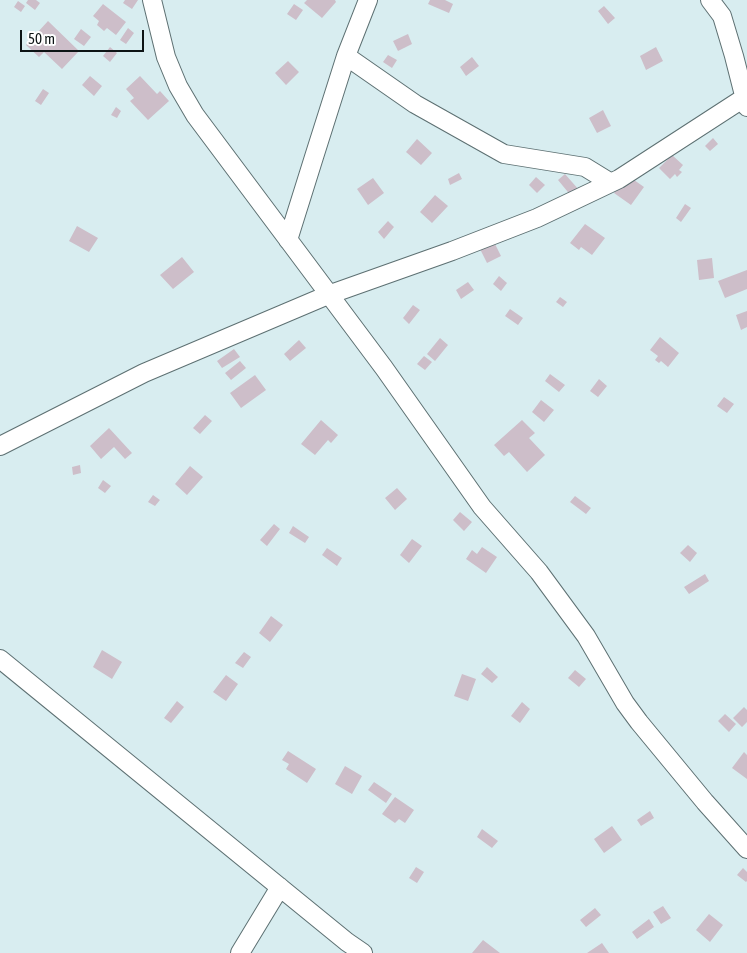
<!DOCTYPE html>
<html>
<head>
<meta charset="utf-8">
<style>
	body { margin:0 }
	#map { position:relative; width:747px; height:953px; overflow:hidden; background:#d8edf0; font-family:"Asap Condensed",sans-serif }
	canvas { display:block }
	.scale { position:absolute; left:20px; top:30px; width:124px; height:22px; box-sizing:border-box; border:2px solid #0d1415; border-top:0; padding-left:6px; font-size:15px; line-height:18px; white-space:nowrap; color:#0d1415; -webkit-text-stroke:4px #fff; paint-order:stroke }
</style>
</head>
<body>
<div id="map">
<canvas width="747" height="953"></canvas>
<div class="scale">50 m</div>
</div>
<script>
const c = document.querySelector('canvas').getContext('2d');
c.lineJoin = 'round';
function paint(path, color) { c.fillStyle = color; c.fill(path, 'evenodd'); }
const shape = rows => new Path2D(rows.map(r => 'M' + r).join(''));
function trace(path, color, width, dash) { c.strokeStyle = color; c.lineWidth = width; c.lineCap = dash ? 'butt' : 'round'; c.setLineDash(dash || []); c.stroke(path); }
paint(shape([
	[28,0,36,0,40,3,35,10,26,3],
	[125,0,138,0,132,9,123,3],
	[307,0,335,0,336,2,322,18,304,3],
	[430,0,445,0,453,4,449,13,428,4],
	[18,1,25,6,21,12,14,7],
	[103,4,126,22,116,35,107,28,104,31,97,25,99,21,93,16],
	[294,4,303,10,296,20,287,14],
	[604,6,615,18,608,24,598,11],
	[48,21,79,51,62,69,44,52,39,57,26,45],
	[128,28,134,33,126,44,120,40],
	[81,29,91,37,84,46,74,39],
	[408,34,412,44,398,51,393,41],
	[110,47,117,53,110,62,103,56],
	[656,47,663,61,646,70,640,56],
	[388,55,397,60,392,68,383,62],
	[472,57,479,66,466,76,460,67],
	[288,61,299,72,286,85,275,73],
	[90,76,102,86,94,96,82,85],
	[140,76,157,94,160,91,169,101,148,120,130,101,134,98,126,89],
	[43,89,49,93,41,105,35,101],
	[116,107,121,111,117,118,111,115],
	[603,110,611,126,597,133,589,118],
	[713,138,718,144,710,151,705,146],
	[417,139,432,153,421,165,406,152],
	[672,155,683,165,679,170,682,172,677,177,675,174,670,179,659,168],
	[459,173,462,179,450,185,448,179],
	[565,174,579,190,572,197,558,180],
	[627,175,644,187,631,205,614,193],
	[536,177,545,185,537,193,529,185],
	[373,178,384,193,368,205,357,189],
	[435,195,448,206,432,223,420,212],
	[685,204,691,208,681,222,676,218],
	[388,221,394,227,384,239,378,232],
	[585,224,605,238,592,255,581,247,579,250,570,243],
	[77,226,98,238,89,252,69,241],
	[492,238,501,256,487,263,478,245],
	[182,257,194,272,173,289,160,275],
	[712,258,714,278,699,280,697,260],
	[747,270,747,289,725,298,718,281],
	[499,276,507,283,501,291,493,284],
	[468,282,474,290,461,299,456,290],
	[560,297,567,302,563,307,556,302],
	[413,305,420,310,409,324,403,318],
	[510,309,523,318,518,325,505,316],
	[747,311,747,327,741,330,736,315],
	[660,337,679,353,668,367,661,361,659,363,655,360,658,356,650,350],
	[440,338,448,345,435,361,427,354],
	[299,340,306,348,290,361,284,354],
	[234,349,240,357,222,368,217,361],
	[424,356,432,362,425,370,417,364],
	[240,361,246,368,231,380,225,373],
	[550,374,565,385,559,392,545,381],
	[255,375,266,390,241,408,230,393],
	[599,379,607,386,598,397,590,391],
	[724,397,734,404,727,413,717,406],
	[541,400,554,410,544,422,532,412],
	[205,415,212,421,200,434,193,428],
	[321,420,338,435,331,443,328,440,315,455,301,444],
	[522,420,535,433,529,438,545,455,527,472,509,452,504,456,494,445],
	[109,428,132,453,125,459,114,447,101,459,90,446],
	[80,465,81,473,73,475,72,467],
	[190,466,203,477,187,495,175,484],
	[103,480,111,486,105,493,98,488],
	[397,488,407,499,395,510,385,498],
	[153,495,160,500,155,506,148,502],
	[575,496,591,508,586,514,570,502],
	[460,512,472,522,464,531,453,520],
	[274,524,280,529,267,546,260,540],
	[293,526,309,537,305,543,289,533],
	[412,539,422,546,409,563,400,555],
	[688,545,697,553,690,562,680,553],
	[482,547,497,557,486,573,466,559,472,550,477,554],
	[327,548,342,558,337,566,322,555],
	[705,574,709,581,689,594,684,587],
	[271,616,283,625,270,642,259,633],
	[102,650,122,662,112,679,93,667],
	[244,652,251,657,243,668,235,663],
	[487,667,498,677,492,683,481,674],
	[575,670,586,679,579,687,568,678],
	[462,674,476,679,468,701,454,696],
	[226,675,238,684,226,701,213,692],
	[177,701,184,707,171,723,164,718],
	[522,702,530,709,520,723,511,716],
	[744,707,747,710,747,722,742,727,733,718],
	[725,714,736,724,729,732,718,721],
	[288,751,316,769,307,783,286,769,289,764,282,760],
	[744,752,747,755,747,779,732,768],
	[345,766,362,776,352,794,335,784],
	[374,782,392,794,386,803,368,790],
	[395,797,414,810,405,823,399,819,395,823,382,814],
	[650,811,654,818,641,826,637,820],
	[612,826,622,840,604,853,594,839],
	[482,829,498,841,492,848,477,837],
	[416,867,424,872,417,883,409,878],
	[743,868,747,872,747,881,746,882,737,875],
	[663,906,671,918,661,924,653,912],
	[595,908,601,915,586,927,580,920],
	[709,914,723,925,710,942,696,930],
	[649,919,654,927,637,939,632,932],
	[483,940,500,953,472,953],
	[602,943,609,953,587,953]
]), '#cdbec9');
const street = shape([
	[152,0,166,57,178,86,195,115,384,368,482,507,539,572,586,636,625,703,639,722,705,802,747,849],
	[710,0,722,16,734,56,747,107],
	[346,56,415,104,504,154,585,167,611,183],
	[288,240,314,157,346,56,368,0],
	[0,446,144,373,328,295,452,251,537,218,619,179,747,96],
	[0,659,347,942,363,953],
	[240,953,280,887]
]);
trace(street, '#5d7072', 20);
trace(street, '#fff', 18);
</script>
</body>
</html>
